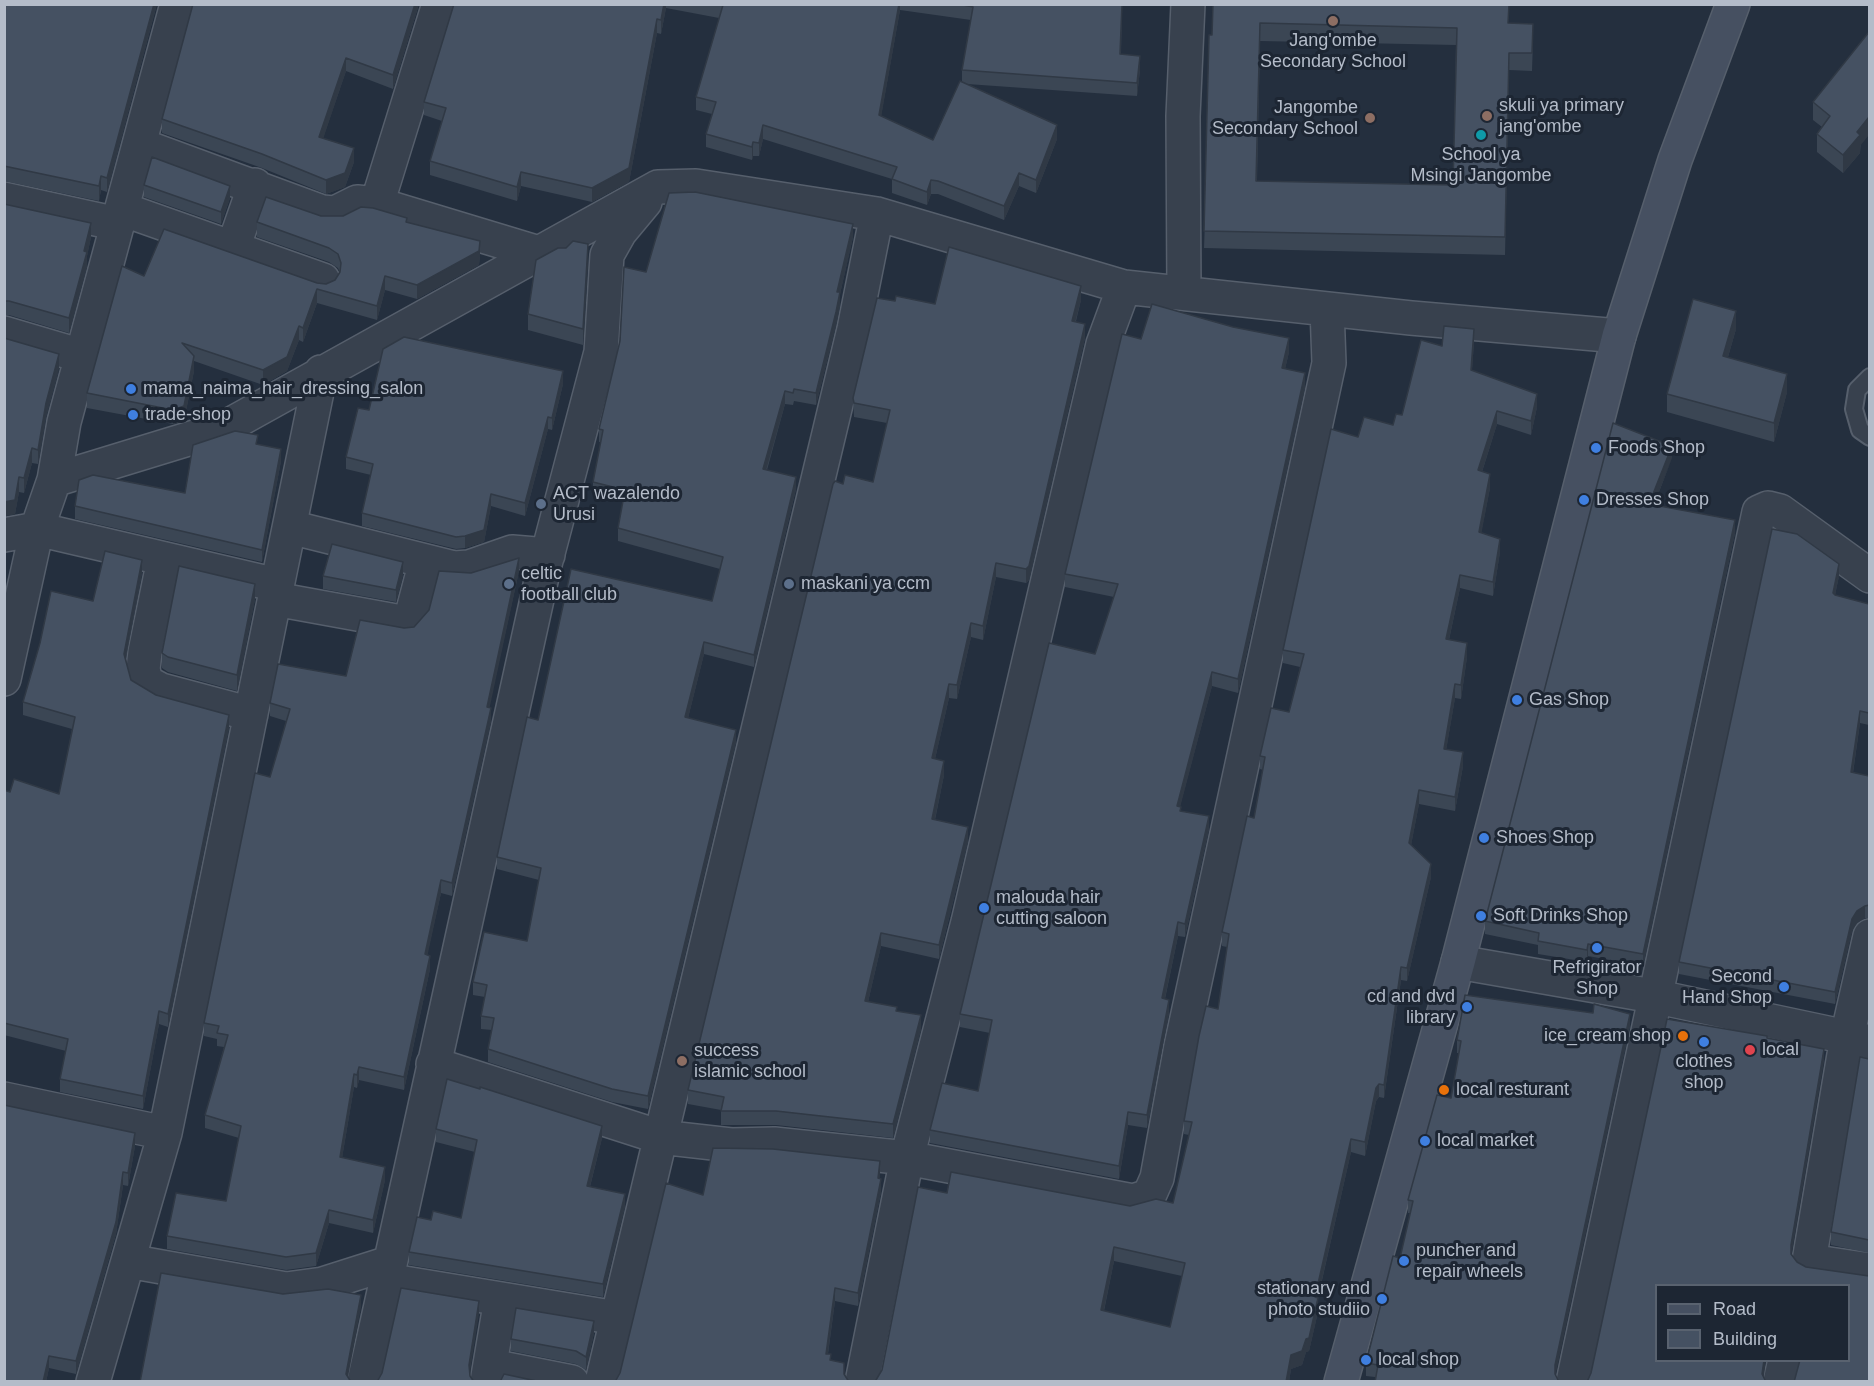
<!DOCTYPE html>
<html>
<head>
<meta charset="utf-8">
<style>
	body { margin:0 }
	#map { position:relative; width:1874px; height:1386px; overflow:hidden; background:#242f3e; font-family:Arial,sans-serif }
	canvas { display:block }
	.frame { position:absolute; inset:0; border:6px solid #b4bcc9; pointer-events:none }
	.legend { position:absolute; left:1655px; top:1284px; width:195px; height:78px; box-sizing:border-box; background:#1d2633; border:2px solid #59626f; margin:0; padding:8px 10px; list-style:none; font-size:18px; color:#b4bcc9 }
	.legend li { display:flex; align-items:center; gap:12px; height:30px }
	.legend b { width:30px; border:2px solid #59626f }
</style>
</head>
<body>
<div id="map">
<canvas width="1874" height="1386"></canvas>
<div class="frame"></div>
<ul class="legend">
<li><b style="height:8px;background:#465061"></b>Road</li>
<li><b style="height:16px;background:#455162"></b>Building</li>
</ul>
</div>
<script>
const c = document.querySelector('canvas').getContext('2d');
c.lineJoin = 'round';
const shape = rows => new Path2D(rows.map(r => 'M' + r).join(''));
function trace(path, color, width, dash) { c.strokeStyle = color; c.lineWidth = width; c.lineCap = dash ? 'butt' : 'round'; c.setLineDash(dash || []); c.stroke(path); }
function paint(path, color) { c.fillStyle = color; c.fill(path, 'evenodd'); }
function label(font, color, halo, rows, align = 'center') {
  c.font = font + ' Arial,sans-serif'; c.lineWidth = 6; c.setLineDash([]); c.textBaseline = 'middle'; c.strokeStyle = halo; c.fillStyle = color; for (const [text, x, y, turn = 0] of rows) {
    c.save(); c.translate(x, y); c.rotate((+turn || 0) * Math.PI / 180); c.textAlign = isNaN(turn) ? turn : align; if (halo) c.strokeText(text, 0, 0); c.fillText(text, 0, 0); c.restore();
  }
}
const service = shape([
	[1870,377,1857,390,1854,409,1860,430,1870,437]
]);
const minor = shape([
	[140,145,322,212,335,213,357,202,377,204,539,253],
	[4,199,118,224],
	[377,204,439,4],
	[122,209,323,280],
	[233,248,255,185],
	[1184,293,1183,116,1188,4],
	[4,333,82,356],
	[54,480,64,422,177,4],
	[290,527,454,568,469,567,512,552,548,555],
	[4,535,37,529,54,480,224,428,658,187,696,186,877,214,1124,287,1411,318,1619,336],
	[164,559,145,652,143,669,146,682,161,690,251,714],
	[275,599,407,623,412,614,426,561],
	[4,679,37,529,277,585],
	[1870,936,1847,1037,1809,1261,1870,1270],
	[1458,962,1653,996,1870,1042],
	[433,1064,660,1137,731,1145,774,1144,907,1158,1133,1201,1149,1196,1157,1178,1181,1046,1329,363,1327,309],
	[4,1099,165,1133],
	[128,1261,286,1289,323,1284,389,1263],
	[386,1280,617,1318],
	[491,1366,572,1382],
	[93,1382,165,1133,321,372],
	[364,1382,543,572,601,352,607,255,620,232,645,202],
	[487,1382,501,1299],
	[602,1382,854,329,877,214],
	[862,1382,907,1158,968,922,1103,344,1124,287],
	[1573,1382,1759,512,1768,508,1780,511,1870,576],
	[1780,1382,1785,1360]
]);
const secondary = shape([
	[1341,1382,1458,962,1619,336,1675,160,1733,4]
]);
trace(service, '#565f6c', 20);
trace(minor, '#565f6c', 36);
trace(secondary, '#565f6c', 36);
trace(service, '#38414e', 16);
trace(minor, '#38414e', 33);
trace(secondary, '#465061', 33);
paint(shape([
	[4,4,157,4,107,192,101,190,99,201,4,181],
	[193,4,419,4,393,89,346,71,323,138,354,162,345,187,326,194,262,168,162,133,162,119],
	[454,4,1122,4,1121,54,1140,70,1137,96,967,84,1057,139,1036,193,1019,186,1004,220,938,194,931,194,927,205,892,193,892,179,763,139,759,156,753,156,752,160,706,147,706,134,712,114,696,110,696,97,719,18,666,8,661,34,657,33,629,182,592,202,521,186,517,201,430,175,430,161,442,121,424,115,424,102],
	[900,10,971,20,962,70,962,82,933,140,881,116],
	[1213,4,1509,23,1533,41,1532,71,1509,70,1505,255,1204,248],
	[1260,41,1456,45,1453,185,1257,181],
	[1869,32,1860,153,1843,173,1817,152,1817,134,1822,127,1813,120,1813,102],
	[144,185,230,198,221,224,144,197],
	[4,204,91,237,87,256,87,266,69,333,9,315,4,315],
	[321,216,407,222,480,255,479,265,417,299,385,290,377,320,317,303,303,342,299,340,287,371,263,385,194,361,194,371,184,421,173,424,87,408,87,393,144,276,326,284,335,280,340,273,338,268,329,262,257,237,257,222],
	[853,237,840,294,840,305,836,325,816,405,794,401,793,405,785,404,767,470,796,489,754,667,704,654,688,718,736,742,648,1109,612,1102,488,1062,488,1049,492,1030,481,1029,481,1016,485,997,473,995,473,982,527,941,539,880,497,869,497,857,538,720,712,601,720,569,618,541,618,528,623,502,593,495,593,482,601,442,599,442,599,429,646,272],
	[566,248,588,260,583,345,528,330,528,314],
	[1081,300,1076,321,1085,338,1029,580,1026,583,996,577,983,640,971,637,957,699,949,698,935,759,944,775,935,820,968,841,939,959,881,946,868,1002,897,1011,921,1029,893,1138,776,1125,721,1125,721,1110,688,1104,688,1090,843,484,873,482,887,423,854,417,853,398,895,301,935,304],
	[1736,329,1728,357,1787,392,1774,442,1667,412,1667,394],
	[1141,339,1289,352,1285,369,1305,387,1238,693,1212,686,1180,806,1181,811,1209,829,1185,937,1178,936,1165,999,1169,1013,1147,1128,1128,1125,1119,1179,930,1143,930,1130,978,1091,990,1033,960,1027,960,1014,1095,654,1114,597,1065,587,1065,574],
	[1474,342,1472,370,1537,407,1531,435,1497,424,1482,472,1490,488,1481,533,1500,552,1493,596,1460,588,1449,640,1467,657,1461,699,1455,698,1446,750,1463,766,1455,811,1419,804,1411,845,1431,877,1407,981,1401,980,1384,1098,1379,1097,1376,1101,1365,1156,1351,1152,1318,1298,1318,1312,1309,1351,1306,1352,1302,1365,1291,1369,1289,1382,875,1382,876,1380,882,1370,947,1193,1130,1206,1173,1203,1189,1135,1184,1134,1184,1121,1218,1009,1227,947,1222,946,1222,932,1254,818,1263,770,1260,769,1260,756,1289,712,1300,667,1283,663,1283,650,1358,437,1393,425,1402,415,1442,346],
	[1114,1261,1182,1276,1170,1327,1104,1311],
	[59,369,46,417,38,464,32,463,24,493,19,492,15,514,4,516],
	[563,384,552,430,548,429,525,516,491,506,484,542,465,548,456,549,362,526,362,513,371,475,346,469,346,457,369,410],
	[258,445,281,461,262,562,75,519,75,506,185,493],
	[1672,458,1654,505,1735,533,1643,966,1588,956,1587,962,1538,954,1538,945,1485,934,1485,921],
	[519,571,489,707,491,721,452,896,441,893,427,955,430,969,404,1090,359,1080,357,1088,354,1087,342,1158,385,1180,373,1233,329,1223,316,1266,286,1270,167,1249,167,1236,226,1201,239,1138,205,1128,205,1115,224,1047,217,1046,217,1039,204,1036,204,1023,286,721,270,716,270,703,346,676,404,628,414,627,471,573],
	[142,573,126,659,131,680,156,695,229,728,168,1027,159,1024,143,1109,60,1092,60,1079,66,1051,4,1035,4,790,10,792,59,794,72,729,23,715,23,702,93,601],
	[403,575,396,602,323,589,323,576],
	[1839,576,1835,595,1869,604,1869,725,1860,723,1853,773,1869,776,1869,918,1865,918,1857,923,1852,931,1835,1004,1679,974,1679,962],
	[255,599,237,691,168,672,162,668,162,653],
	[1630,1026,1555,1375,1375,1377,1366,1376,1366,1363,1400,1258,1410,1213,1408,1213,1408,1200,1451,1098,1459,1053,1457,1053,1457,1040],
	[1869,1059,1869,1253,1831,1245,1831,1232],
	[436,1129,602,1138,590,1187,625,1206,603,1297,409,1265,409,1252,461,1218,475,1152,436,1142],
	[135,1146,128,1186,123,1185,116,1234,76,1374,49,1368,46,1382,4,1382],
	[880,1174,879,1179,881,1192,858,1306,835,1301,828,1354,831,1360,844,1374,620,1373,703,1195],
	[594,1333,586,1370,576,1364,511,1351,511,1339]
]), '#3b4654');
paint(shape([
	[154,4,157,4,107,192,107,178],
	[415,4,419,4,393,89,393,75],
	[664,4,666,4,666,8,661,34,661,20],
	[899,4,900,4,900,10,879,129,879,115],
	[657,19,657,33,629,182,592,202,592,188],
	[1140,56,1140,70,1137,96,1137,83],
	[346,58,346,71,319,151,319,137],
	[1869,117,1869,135,1860,146,1860,153,1843,173,1843,155,1857,132],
	[763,125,763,139,759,156,759,143],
	[1057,125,1057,139,1036,193,1036,180],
	[753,142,753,156,752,160,752,147],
	[354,148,354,162,345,187,326,194,326,180],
	[521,172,521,186,517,201,517,187],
	[1019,173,1019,186,1004,220,1004,206],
	[101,176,101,190,99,201,99,186],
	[931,180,931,194,927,205,927,192],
	[230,186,230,198,221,224,221,212],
	[91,223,91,237,87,256,87,266,69,333,69,318],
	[853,224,853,237,840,294,840,305,836,325,816,405,816,393,837,292],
	[480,241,480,255,479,265,417,299,417,285],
	[588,244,588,260,583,345,583,329],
	[385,276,385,290,377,320,377,306],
	[1081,286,1081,300,1072,334,1072,321],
	[317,289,317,303,303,342,303,328],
	[1736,311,1736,329,1723,374,1723,356],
	[1085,324,1085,338,1029,580,1026,583,1026,569],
	[299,326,299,340,287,371,263,385,263,370],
	[1474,329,1474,342,1471,383,1471,370],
	[1289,338,1289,352,1282,382,1282,368],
	[59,354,59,369,46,417,38,464,38,450,46,403],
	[194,356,194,371,184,421,173,424,173,410],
	[563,371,563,384,552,430,552,418],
	[1305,373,1305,387,1238,693,1238,679],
	[1787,374,1787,392,1774,442,1774,423],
	[785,391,785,404,763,481,763,469],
	[1537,394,1537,407,1531,435,1531,421],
	[1497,411,1497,424,1478,484,1478,470],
	[548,417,548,429,525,516,525,503],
	[1672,446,1672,458,1649,517,1649,504],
	[32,448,32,463,24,493,24,478],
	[281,449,281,461,262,562,262,550],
	[1490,474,1490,488,1479,546,1479,532],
	[19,477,19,492,15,514,4,516,4,502],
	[796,477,796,489,754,667,754,655],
	[491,494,491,506,484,542,465,548,465,536],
	[1735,520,1735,533,1643,966,1643,954],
	[1500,539,1500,552,1493,596,1493,582],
	[519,558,519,571,487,720,487,707],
	[142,560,142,573,124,667,124,654],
	[403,562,403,575,396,602,396,590],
	[996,563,996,577,983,640,983,626],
	[1839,564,1839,576,1833,605,1833,593],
	[1460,575,1460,588,1446,653,1446,639],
	[255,584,255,599,237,691,237,675],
	[971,623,971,637,957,699,957,685],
	[704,642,704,654,685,730,685,717],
	[1467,643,1467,657,1461,699,1461,685],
	[1212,672,1212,686,1177,819,1177,806],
	[949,684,949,698,932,772,932,758],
	[1455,684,1455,698,1444,763,1444,749],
	[491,708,491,721,452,896,452,883],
	[1860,711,1860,723,1851,785,1851,772],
	[229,715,229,728,168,1027,168,1014],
	[736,730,736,742,648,1109,648,1096],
	[1463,752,1463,766,1455,811,1455,797],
	[944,761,944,775,932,833,932,819],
	[1419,790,1419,804,1409,856,1409,843],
	[1209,816,1209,829,1185,937,1185,924],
	[968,827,968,841,939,959,939,945],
	[1431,864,1431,877,1407,981,1407,968],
	[441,880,441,893,425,967,425,954],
	[1865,906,1865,918,1857,923,1852,931,1835,1004,1835,992,1852,919,1857,911],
	[1178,922,1178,936,1162,1012,1162,998],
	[881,933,881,946,865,1015,865,1001],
	[1588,944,1588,956,1587,962,1587,950],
	[430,956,430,969,404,1090,404,1077],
	[1401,967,1401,980,1384,1098,1384,1085],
	[1169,1000,1169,1013,1147,1128,1147,1115],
	[159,1011,159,1024,143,1109,143,1096],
	[1630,1014,1630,1026,1555,1378,1555,1365],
	[921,1015,921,1029,893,1138,893,1124],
	[1824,1049,1824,1062,1791,1258,1791,1245],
	[359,1067,359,1080,357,1088,357,1075],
	[354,1074,354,1087,340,1170,340,1157],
	[1379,1084,1379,1097,1376,1101,1365,1156,1365,1142,1376,1088],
	[1128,1112,1128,1125,1119,1179,1119,1166],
	[602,1126,602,1138,587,1198,587,1186],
	[135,1133,135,1146,128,1186,128,1173],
	[1351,1139,1351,1152,1315,1310,1315,1297],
	[880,1161,880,1174,878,1192,878,1178],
	[385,1167,385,1180,373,1233,373,1220],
	[123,1172,123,1185,116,1234,76,1374,76,1361],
	[881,1179,881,1192,858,1306,858,1293],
	[625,1194,625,1206,603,1297,603,1284],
	[329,1210,329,1223,316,1266,316,1253],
	[1114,1247,1114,1261,1101,1324,1101,1310],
	[835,1288,835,1301,826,1367,826,1354],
	[361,1295,361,1308,347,1382,346,1374],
	[1318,1298,1318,1312,1309,1351,1306,1352,1302,1365,1291,1369,1289,1382,1286,1382,1291,1355],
	[479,1301,479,1314,469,1379,469,1365],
	[594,1321,594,1333,586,1370,586,1357],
	[49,1356,49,1368,46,1382,43,1382],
	[1764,1360,1766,1360,1763,1382,1762,1374]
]), '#303945');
const building = shape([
	[4,4,154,4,107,178,101,176,99,186,4,166,4,4],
	[193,4,415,4,393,75,346,58,319,137,354,148,345,173,326,180,262,154,162,119,193,4],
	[454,4,664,4,661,20,657,19,629,168,592,188,521,172,517,187,430,161,446,108,424,102,454,4],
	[721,4,899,4,879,115,933,140,960,81,1057,125,1036,180,1019,173,1004,206,938,181,931,180,927,192,892,179,897,167,763,125,759,143,753,142,752,147,706,134,716,102,696,97,723,5,721,4],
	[958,4,1122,4,1120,54,1140,56,1137,83,962,70,973,7,958,4],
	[1213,4,1509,4,1508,23,1533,24,1532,53,1509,53,1505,237,1204,231,1209,35,1212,35,1213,4],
	[1260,23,1457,28,1453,185,1256,181,1260,23],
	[1869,32,1869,117,1857,132,1860,135,1843,155,1817,134,1830,116,1813,102,1869,32],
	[152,157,230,186,221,212,144,185,152,157],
	[695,192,853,224,837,292,840,292,836,312,816,393,794,389,793,393,785,391,763,469,796,477,754,655,704,642,685,717,736,730,648,1096,612,1089,488,1049,494,1018,481,1016,487,985,473,982,484,932,527,941,541,868,497,857,527,717,538,720,571,569,712,601,723,557,618,528,625,490,593,482,603,430,599,429,620,341,624,267,646,272,669,193,695,192],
	[266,197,321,216,343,216,361,207,373,208,407,218,406,222,480,241,479,251,417,285,385,276,377,306,317,289,303,328,299,326,287,357,263,370,182,343,194,356,184,406,173,410,87,393,122,266,144,276,164,229,317,283,326,284,335,280,340,272,341,263,338,254,329,248,257,222,266,197],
	[4,204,91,223,84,251,87,252,69,318,9,301,4,301,4,204],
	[573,241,588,244,583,329,528,314,536,260,558,248,566,248,573,241],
	[949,247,1081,286,1072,321,1085,324,1029,566,1026,569,996,563,983,626,971,623,957,685,949,684,932,758,944,761,932,819,968,827,939,945,881,933,865,1001,897,1007,896,1011,921,1015,893,1124,776,1111,721,1111,724,1097,688,1090,833,484,835,481,843,484,845,475,873,482,890,410,854,403,853,398,877,298,895,301,896,296,935,304,949,247],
	[1693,299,1736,311,1723,356,1787,374,1774,423,1667,394,1693,299],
	[1152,304,1233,327,1289,338,1282,368,1305,373,1238,679,1212,672,1177,806,1181,807,1180,811,1209,816,1185,924,1178,922,1162,998,1169,1000,1147,1115,1128,1112,1119,1166,930,1130,942,1083,978,1091,992,1020,960,1014,1049,643,1095,654,1118,584,1065,574,1122,334,1141,339,1152,304],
	[1444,326,1474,329,1471,370,1537,394,1531,421,1497,411,1478,470,1490,474,1479,532,1500,539,1493,582,1460,575,1446,639,1467,643,1461,685,1455,684,1444,749,1463,752,1455,797,1419,790,1409,843,1431,864,1407,968,1401,967,1384,1085,1379,1084,1376,1088,1365,1142,1351,1139,1315,1297,1318,1298,1309,1338,1306,1339,1302,1351,1291,1355,1286,1382,875,1382,876,1380,882,1370,918,1187,947,1193,951,1172,1130,1206,1156,1199,1173,1203,1192,1122,1184,1121,1199,1036,1206,1006,1218,1009,1229,934,1222,932,1247,816,1254,818,1265,757,1260,756,1271,708,1289,712,1304,654,1283,650,1331,429,1358,437,1364,417,1393,425,1396,414,1402,415,1421,340,1442,346,1444,326],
	[1114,1247,1185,1263,1170,1327,1101,1310,1114,1247],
	[404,337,563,371,552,418,548,417,525,503,491,494,484,530,465,536,456,537,362,513,373,464,346,457,358,408,369,410,383,349,404,337],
	[4,338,59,354,46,403,38,450,32,448,24,478,19,477,15,500,4,502,4,338],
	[1613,423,1672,446,1649,504,1735,520,1643,954,1588,944,1587,950,1538,941,1539,933,1485,921,1613,423],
	[235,431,258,435,256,444,281,449,262,550,75,506,79,480,93,475,185,493,193,445,235,431],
	[1772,529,1797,534,1839,564,1833,593,1835,595,1869,604,1869,713,1860,711,1851,772,1869,776,1869,905,1865,906,1857,911,1852,919,1835,992,1679,962,1772,529],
	[332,544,403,562,396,590,323,576,332,544],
	[105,551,142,560,124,654,131,680,156,695,229,715,168,1014,159,1011,143,1096,60,1079,68,1039,4,1023,4,790,10,792,14,779,59,794,75,717,23,702,40,643,51,591,93,601,105,551],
	[519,558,487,707,491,708,452,883,441,880,425,954,430,956,404,1077,359,1067,357,1075,354,1074,340,1157,385,1167,373,1220,329,1210,316,1253,286,1257,167,1236,176,1193,226,1201,241,1126,205,1115,228,1035,217,1033,219,1026,204,1023,255,773,270,777,290,709,270,703,278,664,346,676,360,620,404,628,414,627,429,610,439,571,471,573,519,558],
	[179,566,255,584,237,675,168,657,162,653,179,566],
	[1465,995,1593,1013,1594,1004,1630,1014,1555,1365,1555,1374,1559,1382,1375,1382,1378,1365,1366,1363,1393,1256,1400,1258,1413,1201,1408,1200,1437,1095,1451,1098,1461,1041,1457,1040,1465,995],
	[1667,1019,1767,1036,1767,1038,1824,1049,1791,1245,1791,1254,1797,1262,1806,1267,1869,1276,1869,1382,1794,1382,1800,1360,1848,1360,1848,1286,1656,1286,1656,1360,1764,1360,1762,1374,1766,1382,1587,1382,1591,1373,1667,1019],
	[1860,1057,1869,1059,1869,1240,1831,1232,1860,1057],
	[447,1079,480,1089,480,1087,602,1126,587,1186,625,1194,603,1284,409,1252,417,1217,431,1220,433,1211,461,1218,477,1140,436,1129,447,1079],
	[4,1105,135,1133,128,1173,123,1172,116,1222,76,1361,49,1356,43,1382,4,1382,4,1105],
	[713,1148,773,1149,880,1161,878,1178,881,1179,858,1293,835,1288,826,1354,831,1354,830,1360,844,1363,844,1374,849,1382,615,1382,620,1373,666,1183,703,1195,713,1148],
	[161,1273,283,1294,328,1289,361,1295,346,1374,351,1382,140,1382,161,1273],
	[401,1288,479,1301,469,1365,470,1376,474,1382,377,1382,382,1373,401,1288],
	[516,1308,594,1321,586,1357,576,1351,511,1339,516,1308],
	[504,1374,541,1382,500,1382,504,1374]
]);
paint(building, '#455162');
trace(building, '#303945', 1.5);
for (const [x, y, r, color] of [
	[1333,21,6,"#8d6e63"],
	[1487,116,6,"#8d6e63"],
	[1370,118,6,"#8d6e63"],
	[1481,135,6,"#0f9aa8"],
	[131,389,6,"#3f7fe0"],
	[133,415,6,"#3f7fe0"],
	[1596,448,6,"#3f7fe0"],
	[1584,500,6,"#3f7fe0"],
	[541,504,6,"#5c6f8a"],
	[509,584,6,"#5c6f8a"],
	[789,584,6,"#5c6f8a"],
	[1517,700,6,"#3f7fe0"],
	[1484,838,6,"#3f7fe0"],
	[984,908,6,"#3f7fe0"],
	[1481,916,6,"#3f7fe0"],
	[1597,948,6,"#3f7fe0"],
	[1784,987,6,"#3f7fe0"],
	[1467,1007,6,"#3f7fe0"],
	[1683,1036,6,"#e8710a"],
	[1704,1042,6,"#3f7fe0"],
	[1750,1050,6,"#e0444e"],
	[682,1061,6,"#8d6e63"],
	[1444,1090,6,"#e8710a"],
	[1425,1141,6,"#3f7fe0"],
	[1404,1261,6,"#3f7fe0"],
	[1382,1299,6,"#3f7fe0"],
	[1366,1360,6,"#3f7fe0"]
]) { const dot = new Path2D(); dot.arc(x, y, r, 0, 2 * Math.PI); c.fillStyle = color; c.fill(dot); trace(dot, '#1d2633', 2); }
label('18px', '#b4bcc9', '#1d2633', [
	["Jang'ombe",1333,41,"center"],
	["Secondary School",1333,62,"center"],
	["skuli ya primary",1499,106],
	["jang'ombe",1499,127],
	["Jangombe",1358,108,"right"],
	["Secondary School",1358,129,"right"],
	["School ya",1481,155,"center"],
	["Msingi Jangombe",1481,176,"center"],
	["mama_naima_hair_dressing_salon",143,389],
	["trade-shop",145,415],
	["Foods Shop",1608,448],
	["ACT wazalendo",553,494],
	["Urusi",553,515],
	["Dresses Shop",1596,500],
	["celtic",521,574],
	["football club",521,595],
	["maskani ya ccm",801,584],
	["Gas Shop",1529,700],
	["Shoes Shop",1496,838],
	["malouda hair",996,898],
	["cutting saloon",996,919],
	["Soft Drinks Shop",1493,916],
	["Refrigirator",1597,968,"center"],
	["Shop",1597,989,"center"],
	["Second",1772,977,"right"],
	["Hand Shop",1772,998,"right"],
	["cd and dvd",1455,997,"right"],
	["library",1455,1018,"right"],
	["ice_cream shop",1671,1036,"right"],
	["local",1762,1050],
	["success",694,1051],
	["islamic school",694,1072],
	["clothes",1704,1062,"center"],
	["shop",1704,1083,"center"],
	["local resturant",1456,1090],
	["local market",1437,1141],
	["puncher and",1416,1251],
	["repair wheels",1416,1272],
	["stationary and",1370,1289,"right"],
	["photo studiio",1370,1310,"right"],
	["local shop",1378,1360]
], 'left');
</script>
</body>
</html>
